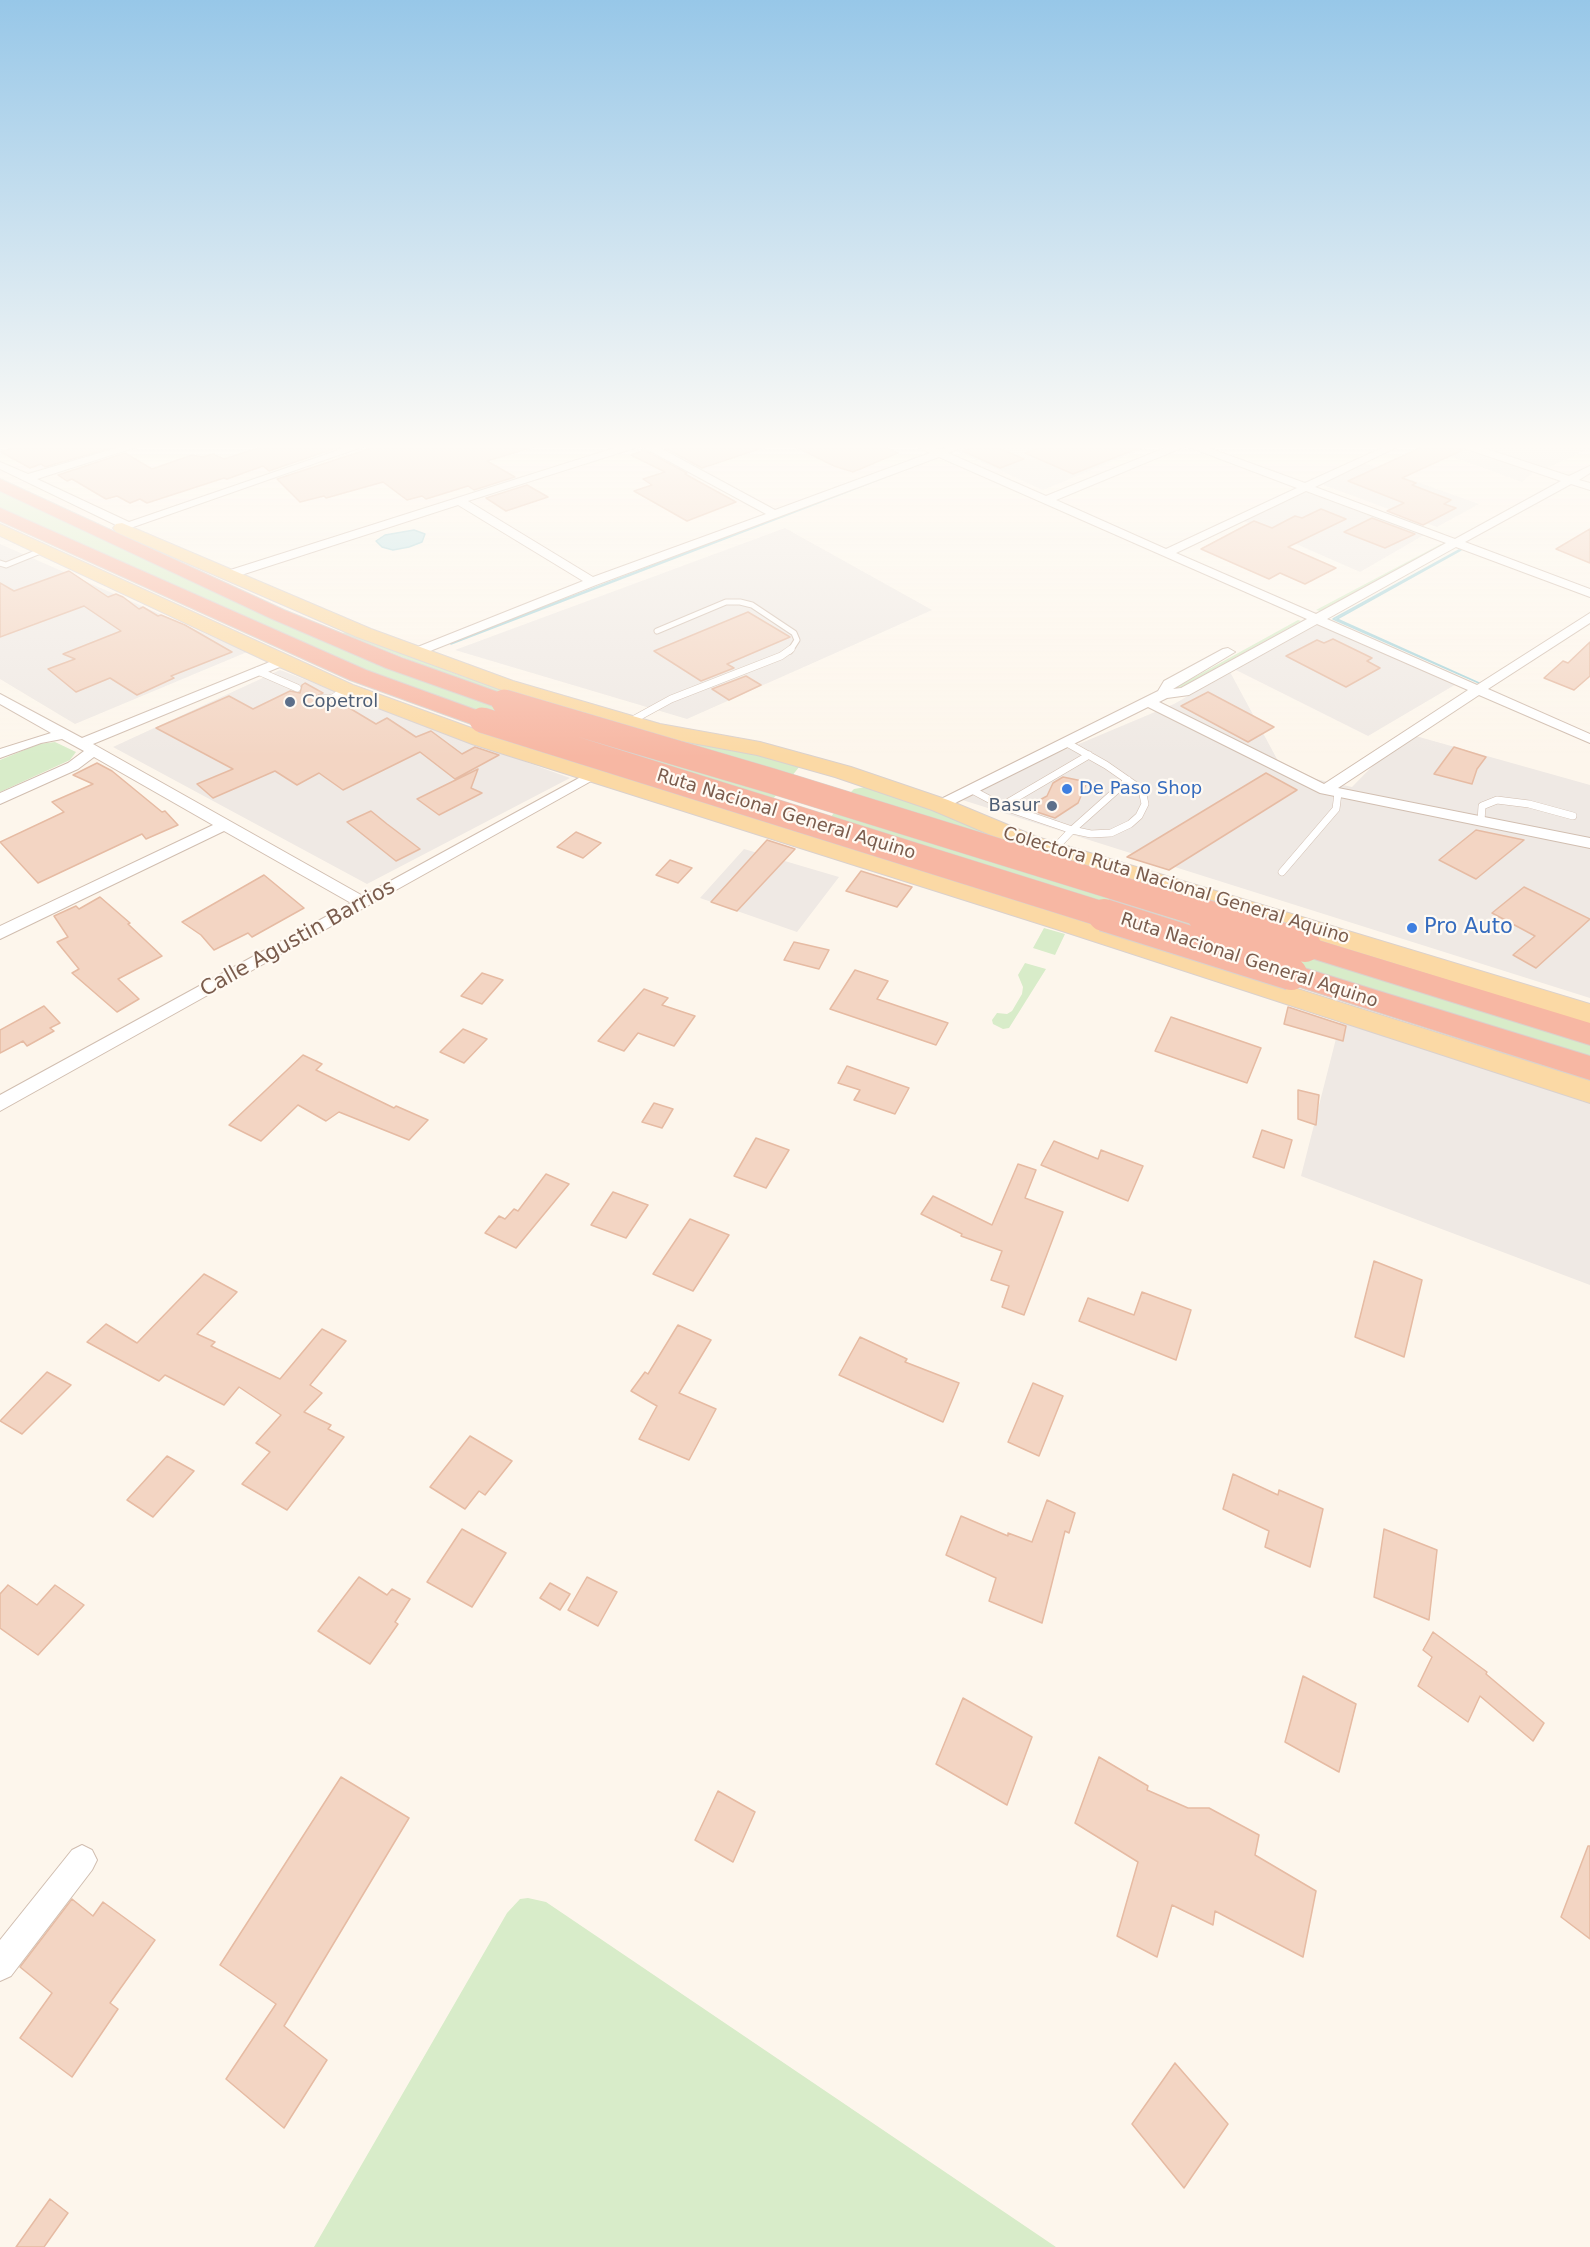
<!DOCTYPE html>
<html>
<head>
<meta charset="utf-8">
<style>
	body { margin:0 }
	canvas { display:block; background:#fdf6ec }
</style>
</head>
<body>
<canvas width="1590" height="2247"></canvas>
<script>
const c = document.querySelector('canvas').getContext('2d');
c.lineJoin = 'round';
function paint(path, color) { c.fillStyle = color; c.fill(path, 'evenodd'); }
const shape = rows => new Path2D(rows.map(r => 'M' + r).join(''));
function trace(path, color, width, dash) { c.strokeStyle = color; c.lineWidth = width; c.lineCap = dash ? 'butt' : 'round'; c.setLineDash(dash || []); c.stroke(path); }
function label(font, color, halo, rows, align = 'center') {
  c.font = font + ' "DejaVu Sans",sans-serif'; c.lineWidth = 4.5; c.setLineDash([]); c.textBaseline = 'middle'; c.strokeStyle = halo; c.fillStyle = color; for (const [text, x, y, turn = 0] of rows) {
    c.save(); c.translate(x, y); c.rotate((+turn || 0) * Math.PI / 180); c.textAlign = isNaN(turn) ? turn : align; if (halo) c.strokeText(text, 0, 0); c.fillText(text, 0, 0); c.restore();
  }
}
paint(shape([
	[976,443,1157,443,1043,490,955,450],
	[1424,443,1452,443,1535,471,1522,482,1420,445],
	[1469,443,1590,443,1590,448,1547,468],
	[1364,463,1479,504,1437,527,1321,484],
	[1306,492,1424,535,1360,572,1244,521],
	[785,528,932,610,687,719,455,650],
	[0,544,247,652,75,724,0,679],
	[1322,617,1458,683,1368,736,1230,667],
	[280,670,415,722,570,778,367,884,113,747],
	[1230,672,1284,772,1352,787,1405,733,1590,785,1590,998,953,797,1174,704],
	[744,849,839,877,797,932,700,898],
	[1341,1019,1590,1101,1590,1285,1301,1176]
]), '#efe9e4');
paint(shape([
	[0,490,386,666,780,791,770,802,534,730,371,674,0,508],
	[1441,544,1444,545,1320,611,1316,610],
	[1298,620,1301,621,1176,690,1173,689],
	[346,632,464,677,621,726,755,753,800,766,791,777,507,695,460,680,342,633],
	[55,742,76,752,70,760,0,792,0,760,39,744],
	[866,787,1321,940,850,793,854,789],
	[837,809,1590,1040,1590,1060,830,818],
	[1044,928,1065,934,1055,955,1033,948],
	[1025,963,1046,969,1009,1028,1003,1029,993,1024,992,1020,997,1013,1007,1014,1012,1011,1022,994,1023,987,1018,975],
	[528,1898,546,1902,1056,2247,314,2247,507,1913,520,1899]
]), '#d8ecc9');
const water = shape([
	[938,457,451,644,450,643,777,518,938,457],
	[414,530,425,534,422,542,409,547,393,550,382,547,376,541,385,535,414,530],
	[1459,550,1461,550,1337,619,1479,683,1333,619,1459,550]
]);
paint(water, '#bfe3e8');
trace(water, '#a5d3da', 1.5);
const building = shape([
	[30,443,107,443,114,447,45,467,41,464,30,468,1,452,30,443],
	[274,443,331,443,339,447,269,471,263,466,227,479,224,478,147,503,140,499,130,503,117,496,106,499,72,479,67,481,58,475,125,453,152,469,192,455,203,457,213,454,224,459,274,443],
	[387,443,532,443,533,447,487,461,515,477,474,490,468,486,426,499,422,496,407,500,383,482,326,498,324,496,300,502,277,479,387,443],
	[668,443,767,443,768,446,702,468,660,445,668,443],
	[788,443,876,443,898,453,853,472,834,466,788,443],
	[987,443,1024,459,1000,468,963,451,987,443],
	[1053,443,1148,443,1149,444,1073,474,1025,453,1053,443],
	[1431,443,1452,443,1454,447,1463,450,1402,478,1416,483,1412,485,1451,500,1444,504,1456,508,1423,525,1387,511,1404,503,1348,481,1431,443],
	[644,450,687,473,685,474,736,502,687,521,634,491,652,485,643,479,665,472,631,455,644,450],
	[527,485,548,497,506,511,486,498,527,485],
	[1321,509,1346,519,1288,547,1336,568,1305,584,1280,573,1269,579,1201,549,1254,521,1272,528,1295,516,1302,518,1321,509],
	[1372,518,1415,534,1385,548,1344,532,1372,518],
	[1590,529,1590,563,1556,549,1590,529],
	[69,571,108,597,116,594,123,597,139,609,143,607,158,616,161,615,185,625,232,652,171,676,174,678,137,695,110,678,76,692,48,669,75,659,63,654,121,631,84,606,0,637,0,583,14,591,69,571],
	[748,612,790,637,727,664,734,668,701,681,654,651,748,612],
	[1333,639,1372,658,1367,661,1380,668,1346,687,1286,656,1317,640,1324,643,1333,639],
	[1590,642,1590,676,1574,690,1544,678,1563,661,1568,663,1590,642],
	[746,676,761,685,729,700,712,689,746,676],
	[305,683,323,693,315,697,318,704,341,703,376,724,387,718,416,737,431,731,462,754,475,747,499,755,455,779,420,752,343,790,319,773,297,785,275,771,213,798,197,784,233,769,156,728,229,696,253,709,290,691,300,693,302,685,305,683],
	[1208,692,1274,727,1248,742,1181,706,1208,692],
	[1454,747,1486,757,1477,769,1472,784,1434,774,1454,747],
	[97,763,112,771,162,812,165,811,178,825,146,839,142,834,38,883,0,842,64,812,52,802,93,784,73,775,97,763],
	[478,769,471,788,482,793,439,815,417,799,478,769],
	[1266,773,1297,790,1169,870,1127,857,1266,773],
	[1063,777,1087,782,1078,803,1055,818,1025,808,1047,796,1053,783,1063,777],
	[371,811,387,824,420,849,396,861,347,822,371,811],
	[1476,830,1524,840,1476,879,1439,860,1476,830],
	[576,832,601,843,583,858,557,847,576,832],
	[767,840,795,849,737,911,711,902,767,840],
	[670,860,692,868,678,883,656,875,670,860],
	[861,871,912,887,897,907,846,891,861,871],
	[264,875,304,908,252,937,248,933,214,950,201,935,182,922,264,875],
	[1524,887,1590,919,1536,968,1513,955,1535,936,1492,913,1524,887],
	[100,897,130,923,128,924,162,956,118,979,139,999,117,1012,72,973,79,969,57,942,68,937,54,916,76,906,79,909,100,897],
	[794,942,829,950,819,969,784,960,794,942],
	[855,970,888,981,877,999,948,1023,936,1045,830,1009,855,970],
	[482,973,503,980,482,1004,461,996,482,973],
	[644,989,668,998,662,1005,695,1016,674,1046,638,1033,624,1051,598,1041,644,989],
	[44,1006,60,1023,50,1028,54,1031,27,1046,23,1041,0,1053,0,1030,44,1006],
	[1288,1007,1346,1026,1343,1041,1284,1024,1288,1007],
	[1171,1017,1261,1048,1247,1083,1155,1051,1171,1017],
	[463,1029,487,1039,464,1063,440,1052,463,1029],
	[303,1055,322,1064,316,1070,394,1108,396,1106,428,1120,409,1140,339,1112,326,1121,298,1105,261,1141,229,1125,303,1055],
	[847,1066,909,1088,895,1114,854,1100,860,1090,838,1083,847,1066],
	[1298,1090,1319,1095,1316,1125,1298,1119,1298,1090],
	[654,1103,673,1109,662,1128,642,1122,654,1103],
	[1262,1130,1292,1140,1284,1168,1253,1157,1262,1130],
	[756,1138,789,1150,766,1188,734,1176,756,1138],
	[1054,1141,1098,1159,1101,1150,1143,1166,1128,1201,1041,1165,1054,1141],
	[1018,1164,1036,1170,1025,1198,1063,1212,1024,1315,1002,1307,1009,1286,991,1280,1002,1251,961,1236,962,1234,921,1214,933,1196,992,1225,1018,1164],
	[546,1174,569,1184,516,1248,485,1233,499,1216,505,1219,514,1209,518,1211,546,1174],
	[613,1192,648,1205,626,1238,591,1225,613,1192],
	[690,1219,729,1235,693,1291,653,1274,690,1219],
	[1374,1261,1422,1280,1404,1357,1355,1337,1374,1261],
	[204,1274,237,1292,197,1334,215,1342,211,1346,280,1379,322,1329,346,1341,310,1385,322,1393,304,1412,331,1425,328,1429,344,1437,287,1510,242,1484,270,1452,256,1443,281,1415,239,1387,224,1405,165,1375,159,1381,87,1342,106,1324,137,1343,204,1274],
	[1142,1292,1191,1310,1176,1360,1079,1321,1088,1298,1134,1315,1142,1292],
	[678,1325,711,1340,679,1393,716,1409,689,1460,639,1439,657,1406,631,1391,645,1372,648,1374,678,1325],
	[860,1337,907,1359,905,1362,959,1383,943,1422,839,1375,860,1337],
	[47,1372,71,1385,22,1434,0,1421,47,1372],
	[1033,1383,1063,1396,1039,1456,1008,1442,1033,1383],
	[470,1436,512,1461,485,1495,479,1491,465,1509,430,1487,470,1436],
	[167,1456,194,1471,153,1517,127,1500,167,1456],
	[1233,1474,1278,1495,1279,1490,1323,1509,1310,1567,1265,1547,1269,1531,1223,1509,1233,1474],
	[1047,1500,1075,1513,1069,1533,1065,1531,1042,1623,989,1601,996,1578,946,1555,961,1516,1008,1536,1008,1533,1032,1542,1047,1500],
	[462,1529,506,1553,472,1607,427,1582,462,1529],
	[1384,1529,1437,1550,1429,1620,1374,1597,1384,1529],
	[359,1577,387,1595,392,1589,410,1599,395,1622,398,1624,370,1664,318,1631,359,1577],
	[587,1577,617,1592,598,1626,568,1610,587,1577],
	[550,1583,570,1594,560,1610,540,1598,550,1583],
	[8,1585,37,1605,55,1585,84,1605,38,1655,0,1628,0,1594,8,1585],
	[1433,1632,1487,1672,1486,1674,1544,1723,1533,1741,1480,1696,1468,1722,1418,1686,1432,1657,1423,1650,1433,1632],
	[1303,1676,1356,1704,1339,1772,1285,1742,1303,1676],
	[963,1698,1032,1737,1007,1805,936,1764,963,1698],
	[1099,1757,1148,1786,1147,1790,1188,1808,1209,1808,1259,1835,1255,1855,1316,1891,1303,1957,1215,1911,1213,1925,1172,1905,1157,1957,1117,1936,1138,1862,1075,1823,1099,1757],
	[341,1777,409,1818,284,2026,327,2060,284,2128,226,2079,276,2004,220,1965,341,1777],
	[718,1791,755,1812,733,1862,695,1840,718,1791],
	[1588,1846,1590,1846,1590,1939,1561,1917,1588,1846],
	[72,1899,93,1916,103,1902,155,1940,110,2003,118,2009,72,2077,20,2038,52,1993,20,1967,72,1899],
	[1175,2063,1228,2124,1184,2188,1132,2124,1175,2063],
	[50,2199,68,2213,44,2247,16,2247,50,2199]
]);
paint(building, '#f3d5c3');
trace(building, '#e6bba3', 1.5);
const laneFar1 = shape([
	[0,563,6,565,43,550],
	[657,631,726,602,740,602,752,605,794,633,797,640,790,651]
]);
const lane = shape([
	[258,671,297,688],
	[320,699,333,698,346,689],
	[629,722,671,699,781,656,791,649],
	[972,790,1002,806,1072,830,1128,780],
	[1002,806,1089,755],
	[1481,821,1482,806,1497,800,1529,804,1573,816],
	[1053,850,1072,830,1091,834,1111,833,1130,824,1139,816,1145,804,1142,790,1106,765,1067,743],
	[1282,872,1336,809,1338,793]
]);
const street = shape([
	[134,443,149,443,37,479,129,522,359,443,373,443,122,531,116,528,118,526,0,469,0,462,28,474,134,443],
	[630,443,651,443,775,510,930,453,911,443,924,443,940,450,958,443,972,443,948,453,1046,496,1177,443,1195,443,1305,483,1393,443,1405,443,1315,487,1455,539,1561,481,1455,445,1454,443,1468,443,1569,476,1590,466,1590,473,1579,480,1590,483,1590,490,1571,484,1465,542,1590,589,1590,597,1456,547,1327,619,1477,685,1590,613,1590,623,1488,689,1590,734,1590,743,1479,695,1338,788,1590,838,1590,848,1320,793,1148,707,945,808,935,808,932,805,935,802,1158,691,1164,681,1223,649,1228,648,1235,652,1173,689,1181,688,1307,619,939,457,596,585,415,657,408,653,410,650,583,581,458,505,232,578,228,579,222,575,224,572,630,443],
	[641,446,766,514,593,577,468,501,641,446],
	[1186,446,1297,488,1166,549,1056,500,1186,446],
	[1306,491,1446,543,1316,614,1176,553,1306,491],
	[1317,624,1468,690,1324,784,1159,702,1167,698,1189,695,1317,624],
	[282,657,287,658,289,661,287,664,93,744,363,896,590,772,595,771,602,775,0,1111,0,1095,351,903,224,831,0,939,0,926,213,825,94,757,78,769,0,804,0,793,68,763,84,751,62,739,41,743,0,758,0,749,51,733,0,704,0,694,82,738,282,657],
	[82,1845,92,1850,97,1860,92,1870,11,1976,0,1981,0,1940,72,1850,82,1845]
]);
const primary = shape([
	[122,523,371,629,513,681,660,724,760,742,851,767,948,800,1037,837,1590,1004,1590,1024,1019,847,932,810,835,777,757,755,649,735,499,689,357,637,116,532,113,528,116,524,122,523],
	[0,524,353,685,488,734,1590,1081,1590,1103,1056,929,472,744,339,693,275,665,0,536,0,524]
]);
const highway = shape([
	[0,479,284,610,402,658,512,697,516,702,512,707,504,709,496,707,386,668,270,618,0,491,0,479],
	[0,508,366,670,490,715,494,720,490,725,482,727,474,725,350,680,0,521,0,508],
	[1305,936,1590,1023,1590,1045,1295,953,1291,946,1295,939,1305,936],
	[1291,964,1590,1056,1590,1080,1281,981,1276,974,1281,967,1291,964]
]);
trace(laneFar1, '#d1beb0', 7);
trace(lane, '#d1beb0', 8);
trace(street, '#d1beb0', 2);
trace(primary, '#dad1cd', 2);
trace(highway, '#dad1cd', 2);
trace(laneFar1, '#fff', 5);
trace(lane, '#fff', 7);
paint(street, '#fff');
paint(primary, '#fbd9a5');
paint(highway, '#f7b7a3');
const highwayBridgeFar1 = shape([
	[504,702,772,781,1208,916],
	[482,720,1108,916]
]);
const highwayBridge = shape([
	[1104,915,1291,974],
	[1203,915,1305,946]
]);
trace(highwayBridgeFar1, '#dad1cd', 26, []);
trace(highwayBridge, '#dad1cd', 34, []);
trace(highwayBridgeFar1, '#f7b7a3', 25);
trace(highwayBridge, '#f7b7a3', 32);
const sky = c.createLinearGradient(0, 0, 0, 757);
sky.addColorStop(0, '#97c7e8');
sky.addColorStop(0.59, '#fefbf6');
sky.addColorStop(1, '#fefbf600');
c.fillStyle = sky;
c.fillRect(0, 0, 1590, 757);
for (const [x, y, r, color] of [
	[290,702,6,"#5c6f8a"],
	[1067,789,6,"#3f7fe0"],
	[1052,806,6,"#5c6f8a"],
	[1412,928,6,"#3f7fe0"]
]) { const dot = new Path2D(); dot.arc(x, y, r, 0, 2 * Math.PI); c.fillStyle = color; c.fill(dot); trace(dot, '#fffaf3', 2); }
label('18px', '#4e5e75', '#fffaf3', [
	["Copetrol",302,702],
	["Basur",1040,806,"right"]
], 'left');
label('18px', '#366cbe', '#fffaf3', [
	["De Paso Shop",1079,789]
], 'left');
label('18px', '#7a5c4d', '#fffaf3', [
	["Ruta Nacional General Aquino",786,815,17],
	["Colectora Ruta Nacional General Aquino",1176,886,17],
	["Ruta Nacional General Aquino",1249,961,18]
]);
label('21px', '#366cbe', '#fffaf3', [
	["Pro Auto",1424,928]
], 'left');
label('21px', '#7a5c4d', '#fffaf3', [
	["Calle Agustin Barrios",298,939,-29]
]);
</script>
</body>
</html>
